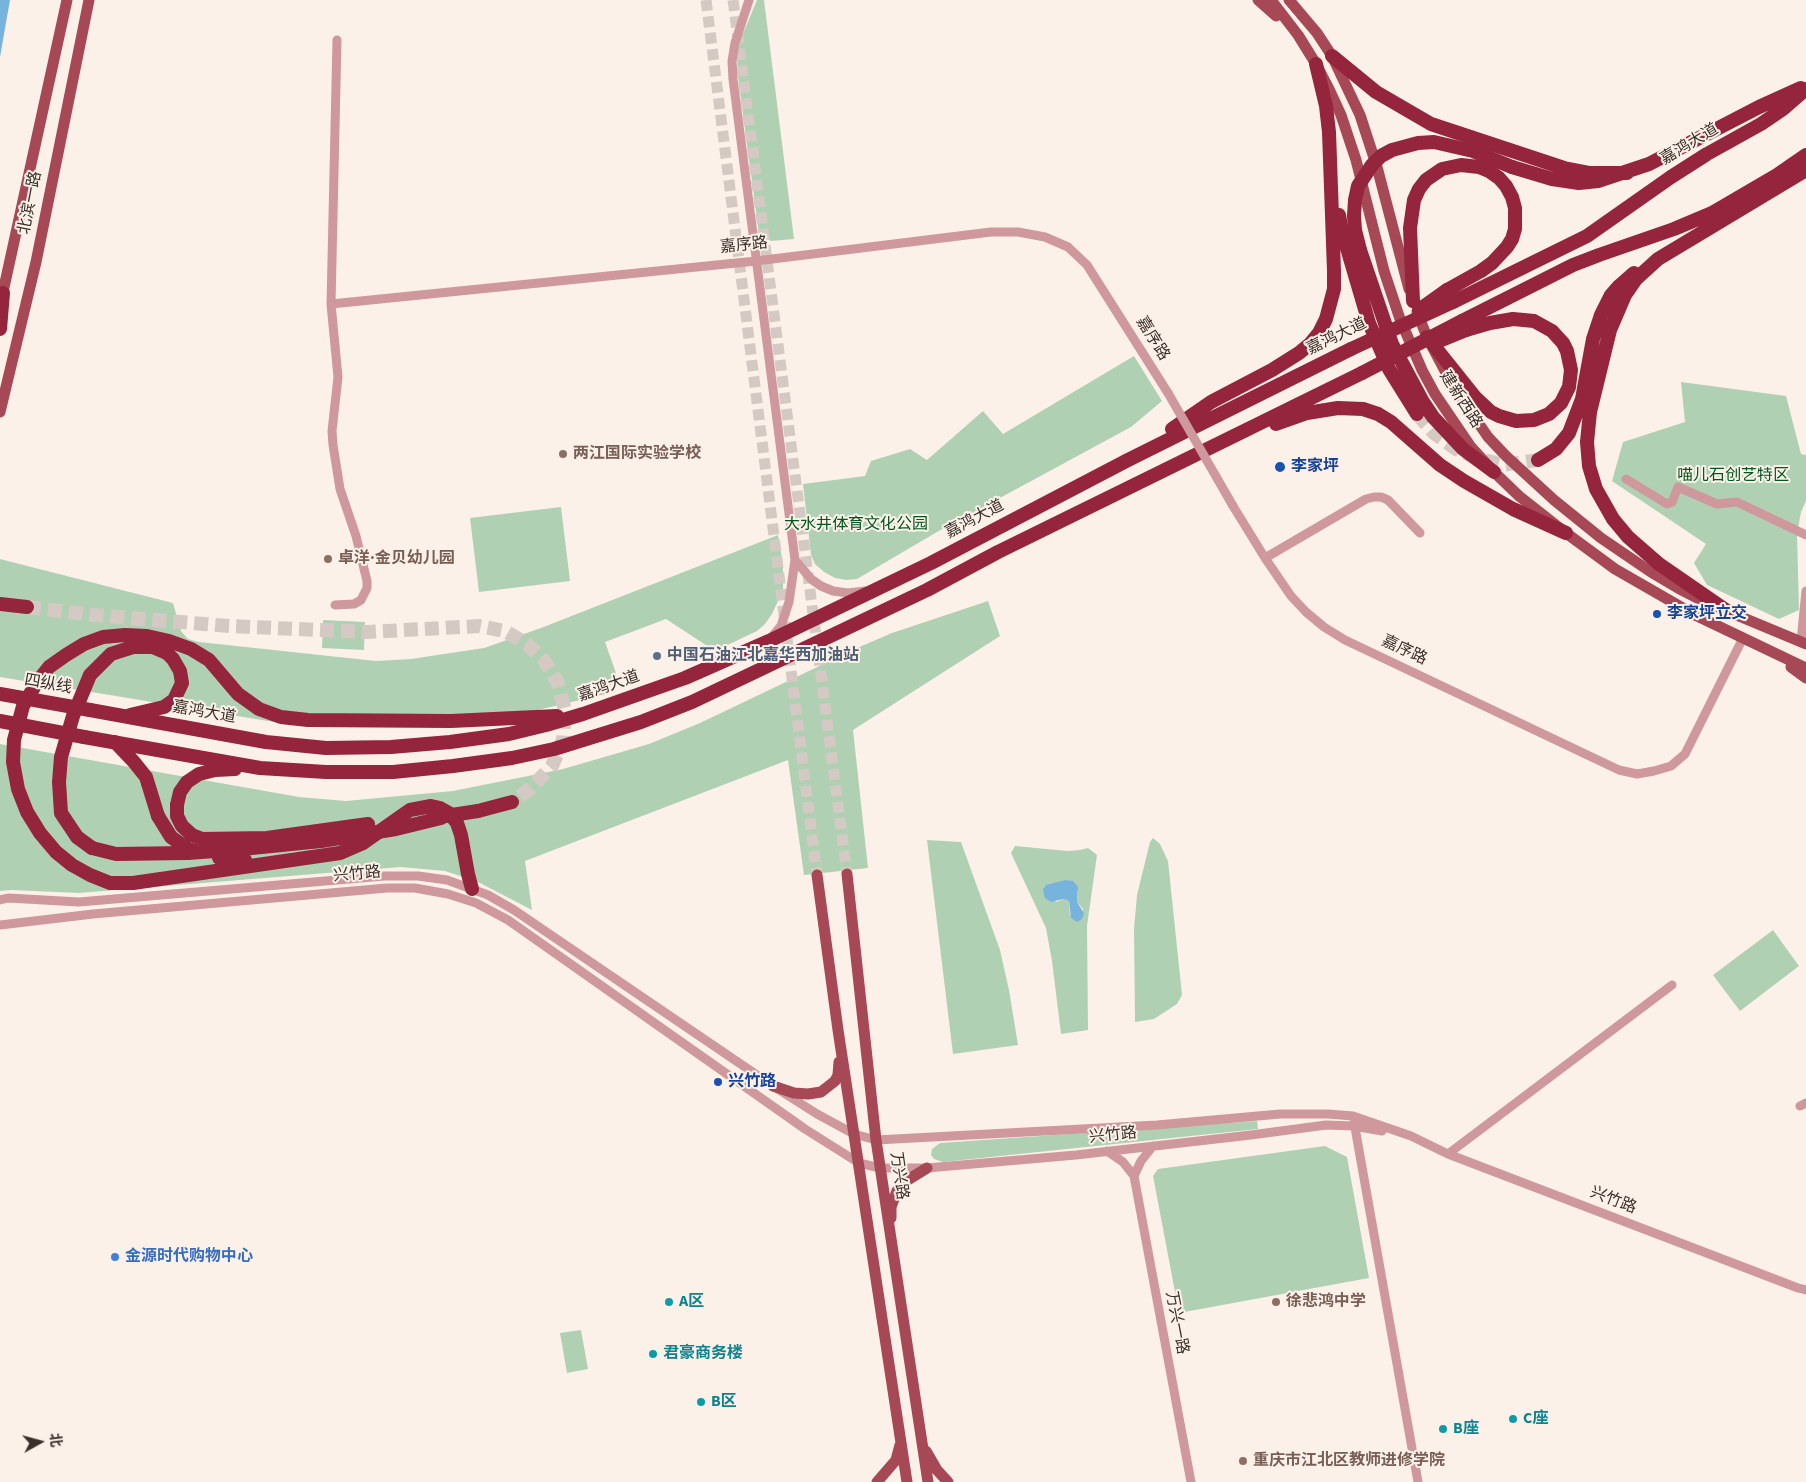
<!DOCTYPE html>
<html>
<head>
<meta charset="utf-8">
<style>
	body { margin:0 }
	#map { position:relative; width:1806px; height:1482px; overflow:hidden; background:#fcf1e9; font-family:"Source Sans 3","Noto Sans SC",sans-serif }
	canvas { display:block }
	.north { position:absolute; left:15px; top:1417px; width:50px; height:50px; -webkit-text-stroke:4px #fcf1e9; paint-order:stroke; rotate:83deg; font-size:14px; font-weight:700; line-height:20px; text-align:center; color:#3a3029 }
	.north::after { content:''; display:block; margin:auto; width:18px; height:22px; background:#3a3029; clip-path:polygon(50% 0,100% 100%,50% 72%,0 100%) }
</style>
</head>
<body>
<div id="map">
<canvas width="1806" height="1482"></canvas>
<div class="north">北</div>
</div>
<script>
const c = document.querySelector('canvas').getContext('2d');
c.lineJoin = 'round';
function paint(path, color) { c.fillStyle = color; c.fill(path, 'evenodd'); }
const shape = rows => new Path2D(rows.map(r => 'M' + r).join(''));
function trace(path, color, width, dash) { c.strokeStyle = color; c.lineWidth = width; c.lineCap = dash ? 'butt' : 'round'; c.setLineDash(dash || []); c.stroke(path); }
function label(font, color, halo, rows, align = 'center') {
  c.font = font + ' "Source Sans 3","Noto Sans SC",sans-serif'; c.lineWidth = 4; c.setLineDash([]); c.textBaseline = 'middle'; c.strokeStyle = halo; c.fillStyle = color; for (const [text, x, y, turn = 0] of rows) {
    c.save(); c.translate(x, y); c.rotate((+turn || 0) * Math.PI / 180); c.textAlign = isNaN(turn) ? turn : align; if (halo) c.strokeText(text, 0, 0); c.fillText(text, 0, 0); c.restore();
  }
}
paint(shape([
	[757,0,764,0,794,239,771,241,759,233,738,77,737,58,740,41],
	[1134,356,1162,401,1131,427,937,532,857,579,846,580,835,578,824,572,815,564,811,555,803,484,865,476,871,461,910,449,927,460,983,411,1003,434],
	[1681,382,1786,396,1801,454,1806,455,1806,501,1801,512,1797,534,1799,610,1779,619,1707,585,1694,563,1706,544,1612,481,1623,442,1685,422],
	[561,507,570,581,479,592,470,518],
	[778,535,783,565,783,590,772,614,765,624,757,631,715,651,666,619,605,642,616,673,606,694,525,713,286,724,0,677,0,559,173,603,181,631,188,639,199,642,376,661,411,659,484,648,541,628],
	[988,601,1000,636,853,730,868,868,804,875,788,760,525,861,532,910,478,882,445,871,401,867,79,893,11,890,0,891,0,744,299,797,346,801,453,791,563,769,649,744,700,723,857,648,892,633],
	[323,620,365,622,364,650,322,648],
	[1153,838,1160,844,1168,861,1182,995,1177,1004,1154,1019,1135,1022,1134,929,1137,895,1150,842],
	[927,840,961,842,1000,950,1009,990,1018,1045,953,1054],
	[1015,846,1068,851,1080,850,1088,848,1097,855,1087,926,1088,1030,1061,1034,1052,961,1046,928,1011,853],
	[1065,880,1078,891,1077,902,1083,909,1083,916,1070,915,1069,901,1063,899,1056,902,1044,887],
	[1773,930,1799,966,1740,1011,1713,975],
	[1257,1121,1258,1129,943,1162,934,1159,931,1155,932,1149,940,1143],
	[1325,1146,1347,1157,1369,1278,1179,1313,1153,1176,1158,1169],
	[581,1330,588,1369,567,1373,560,1333]
]), '#b0d0b3');
paint(shape([
	[0,0,10,0,0,57],
	[1065,880,1073,881,1078,887,1077,902,1084,913,1082,919,1077,922,1071,918,1069,901,1063,899,1051,902,1045,898,1044,895,1043,889,1046,885]
]), '#77b4dd');
trace(shape([
	[706,0,817,875],
	[733,0,847,874]
]), '#d5cac3', 11, [11, 5.5]);
trace(shape([
	[1417,414,1434,433,1456,449,1477,458,1503,465,1538,460],
	[27,607,94,615,229,626,367,632,479,626,505,631,527,644,543,659,557,681,565,710,563,740,552,766,531,788,512,802]
]), '#d5cac3', 14, [14, 7]);
trace(shape([
	[749,0,735,43,732,61,733,79,795,560,789,602,781,626,771,638],
	[331,304,756,261,991,232,1018,232,1045,237,1068,247,1087,265,1168,393],
	[1626,479,1667,504,1672,502,1678,487,1717,504,1737,502,1806,535],
	[1233,506,1265,558,1291,596,1306,612,1324,627,1345,640,1619,770,1637,774,1654,771,1671,766,1685,754,1743,638],
	[1265,558,1366,499,1374,497,1381,497,1388,500,1420,533],
	[795,560,811,579,821,586,833,591,848,593,865,591],
	[335,605,354,604,361,600,367,588,367,581,356,536,340,489,333,445,332,431,338,377,331,304,337,40],
	[1801,641,1806,591],
	[0,900,8,898,79,902,384,876,418,876,447,880,488,895,514,910,773,1086,817,1114,854,1134,876,1140,1157,1125,1280,1114,1328,1114,1353,1116,1411,1136,1448,1154,1798,1288,1806,1290],
	[0,925,93,914,387,888,415,888,448,894,476,903,508,920,805,1129,859,1163,880,1168,927,1168,1076,1155,1251,1135,1326,1125,1354,1126,1382,1131],
	[1800,1106,1806,1103],
	[1354,1122,1418,1482],
	[1107,1151,1123,1162,1134,1176,1141,1161,1153,1146],
	[1448,1154,1672,985],
	[1134,1176,1191,1482]
]), '#ce989d', 9);
trace(shape([
	[1258,0,1276,16],
	[1271,0,1298,35,1316,64,1329,89,1341,115,1356,160,1384,271,1400,319,1422,370,1435,394,1471,447,1494,472,1519,496,1566,533,1615,569,1695,615,1806,668],
	[1289,0,1317,33,1332,56,1360,115,1377,167,1409,289],
	[1,301,67,0],
	[1417,312,1427,337,1453,386,1488,437,1506,456,1554,500,1601,538,1651,572,1678,588,1707,603],
	[0,412,36,262,89,0],
	[1722,609,1806,644],
	[1791,667,1806,678],
	[847,874,876,1140,928,1482],
	[817,875,838,1030,907,1482],
	[773,1086,794,1093,808,1094,821,1092,835,1081,838,1075,839,1062],
	[891,1218,891,1207,897,1191,906,1181,927,1168],
	[926,1451,937,1470,948,1482],
	[877,1482,896,1460,900,1445]
]), '#a64856', 11);
trace(shape([
	[1332,56,1376,92,1431,124,1564,168,1590,173,1627,173],
	[1512,167,1552,179,1579,183,1598,181,1649,164,1759,107,1801,88],
	[1339,215,1342,231,1369,323,1389,369,1417,414],
	[1360,250,1392,344,1423,402,1433,417,1463,449,1494,472],
	[1413,301,1410,228,1414,200,1419,189,1426,180,1442,169,1461,165,1479,167,1489,171,1499,178,1506,186,1512,197,1515,208,1515,229,1512,239,1507,247,1492,263,1481,271,1447,290],
	[1453,302,1587,236,1671,177,1707,154,1761,124,1783,109,1806,89],
	[1462,321,1573,265,1599,255,1674,229,1712,213,1777,175,1806,155],
	[0,329,3,293],
	[1427,337,1475,397,1491,412,1499,416,1516,421,1534,420,1549,414,1561,403,1569,387,1571,370,1567,351,1563,343,1552,331,1534,321,1513,319,1490,323,1466,330],
	[1276,424,1307,413,1338,408,1363,409,1378,414,1391,422,1440,465,1464,481,1513,509,1566,533],
	[1172,429,1211,402,1272,370,1299,353,1310,344,1319,333,1326,319,1334,289,1334,271,1329,132,1326,106,1316,64],
	[1538,460,1556,449,1569,433,1582,399,1593,339,1601,315,1611,295,1618,287,1634,273],
	[0,604,27,607],
	[1730,613,1659,564,1628,537,1613,519,1596,489,1589,466,1587,442,1590,412,1610,330,1625,295,1636,279,1658,259,1806,170],
	[90,710,266,742,326,748,391,747,450,742,509,734,546,725,583,714,685,678,769,641,931,563,1128,460,1351,349],
	[84,737,260,768,326,772,393,772,453,766,512,758,554,749,641,722,692,702,927,590,998,552,1362,373],
	[115,742,134,762,146,777,158,816],
	[177,805,180,792,187,782,199,774,215,770,235,769],
	[478,811,512,802],
	[92,848,77,837,61,813,59,782,61,757,73,716,90,675,111,654,133,647,153,647,167,653,173,659,180,671,182,683,174,700,164,707,130,715],
	[219,858,245,860],
	[472,889,468,874,461,835,457,823,449,813,440,808,431,806,410,810,363,843,340,853,133,883,110,883,90,875,72,865,56,852,40,833,27,812,18,789,13,762,14,740,23,706,37,682,49,667,66,655,84,644,103,637,125,635,147,636,169,641,191,649,209,660,238,694,259,709,281,717,308,720,451,721,557,716]
]), '#94253d', 14);
trace(shape([
	[1168,393,1233,506]
]), '#ce989d', 9);
trace(shape([
	[1360,250,1355,230,1354,216,1355,200,1358,186,1372,165,1381,156,1392,150,1418,143,1434,142,1473,151,1512,167],
	[1419,310,1447,290],
	[1439,341,1466,330],
	[1351,349,1453,302],
	[1362,373,1462,321],
	[0,694,90,710],
	[0,721,84,737],
	[177,805,177,816,182,826,192,835,202,839,267,838,368,824],
	[158,816,171,837,188,849,194,851],
	[432,818,478,811],
	[92,848,116,854,188,853,242,849,321,841,396,829,441,818]
]), '#94253d', 14);
for (const [x, y, r, color] of [
	[563,454,5,"#8d6e63"],
	[1280,467,6,"#1a4fb4"],
	[328,559,5,"#8d6e63"],
	[1657,614,5,"#1a4fb4"],
	[657,656,5,"#5c6f8a"],
	[718,1082,5,"#1a4fb4"],
	[115,1257,5,"#3f7fe0"],
	[669,1302,5,"#0f9aa8"],
	[1276,1302,5,"#8d6e63"],
	[653,1354,5,"#0f9aa8"],
	[701,1402,5,"#0f9aa8"],
	[1513,1419,5,"#0f9aa8"],
	[1443,1429,5,"#0f9aa8"],
	[1243,1461,5,"#8d6e63"]
]) { const dot = new Path2D(); dot.arc(x, y, r, 0, 2 * Math.PI); c.fillStyle = color; c.fill(dot); trace(dot, '#fcf1e9', 2); }
label('16px', '#3a3029', '#fcf1e9', [
	["嘉鸿大道",1690,145,-31],
	["北滨一路",31,203,-79],
	["嘉序路",744,246,-6],
	["嘉鸿大道",1337,337,-26],
	["嘉序路",1152,339,58],
	["建新西路",1460,400,57],
	["嘉鸿大道",975,520,-28],
	["嘉序路",1404,651,25],
	["四纵线",48,685,10],
	["嘉鸿大道",609,687,-19],
	["嘉鸿大道",204,713,10],
	["兴竹路",357,875,-5],
	["兴竹路",1113,1136,-6],
	["万兴路",898,1176,82],
	["兴竹路",1613,1201,21],
	["万兴一路",1176,1323,79]
]);
label('bold 16px', '#785e54', '#fcf1e9', [
	["两江国际实验学校",573,454],
	["卓洋·金贝幼儿园",338,559],
	["徐悲鸿中学",1286,1302],
	["重庆市江北区教师进修学院",1253,1461]
], 'left');
label('bold 16px', '#164399', '#fcf1e9', [
	["李家坪",1291,467],
	["李家坪立交",1667,614],
	["兴竹路",728,1082]
], 'left');
label('16px', '#00561d', '#fcf1e9', [
	["喵儿石创艺特区",1733,476],
	["大水井体育文化公园",856,525]
]);
label('bold 16px', '#4e5e75', '#fcf1e9', [
	["中国石油江北嘉华西加油站",667,656]
], 'left');
label('bold 16px', '#366cbe', '#fcf1e9', [
	["金源时代购物中心",125,1257]
], 'left');
label('bold 16px', '#0d838f', '#fcf1e9', [
	["A区",679,1302],
	["君豪商务楼",663,1354],
	["B区",711,1402],
	["C座",1523,1419],
	["B座",1453,1429]
], 'left');
</script>
</body>
</html>
